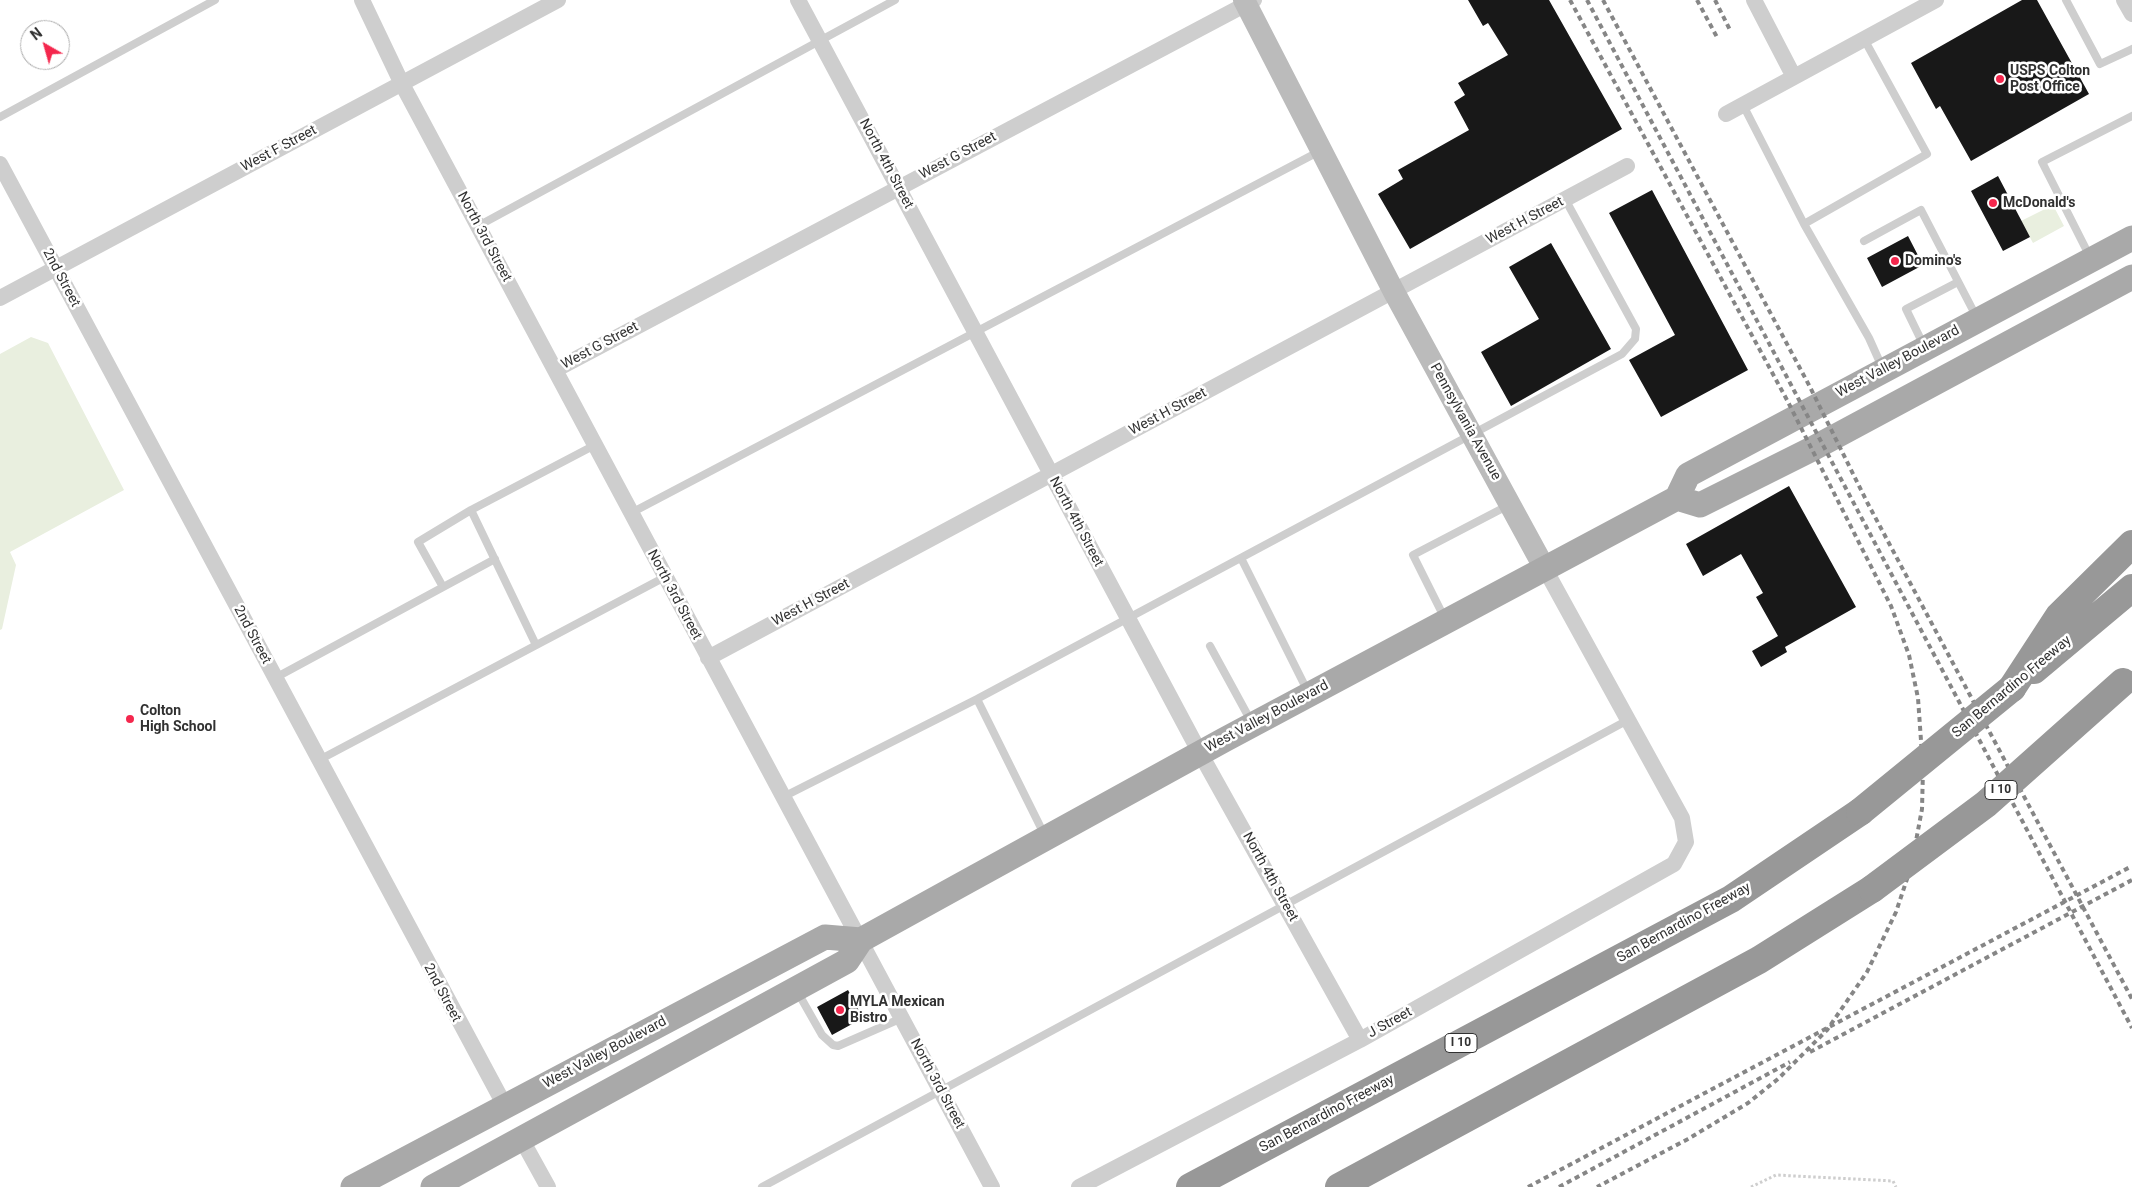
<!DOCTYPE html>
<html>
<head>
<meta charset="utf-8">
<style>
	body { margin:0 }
	#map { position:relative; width:2132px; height:1187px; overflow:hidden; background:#fff; font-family:Roboto,sans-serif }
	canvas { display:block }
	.north { position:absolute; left:20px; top:20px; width:50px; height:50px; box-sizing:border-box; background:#fff; border:1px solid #adadad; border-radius:50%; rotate:322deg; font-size:14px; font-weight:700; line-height:20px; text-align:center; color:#313131 }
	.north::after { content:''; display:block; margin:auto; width:18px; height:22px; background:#f4274d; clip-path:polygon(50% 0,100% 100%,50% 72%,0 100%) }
</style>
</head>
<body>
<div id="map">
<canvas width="2132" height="1187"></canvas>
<div class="north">N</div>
</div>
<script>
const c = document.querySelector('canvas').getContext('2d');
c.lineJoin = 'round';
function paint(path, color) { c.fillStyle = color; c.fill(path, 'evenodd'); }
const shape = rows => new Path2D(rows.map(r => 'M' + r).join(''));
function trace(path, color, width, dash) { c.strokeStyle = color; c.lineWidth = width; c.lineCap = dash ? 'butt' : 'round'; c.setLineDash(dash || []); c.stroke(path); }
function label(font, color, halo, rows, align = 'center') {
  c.font = font + ' Roboto,sans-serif'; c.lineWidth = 5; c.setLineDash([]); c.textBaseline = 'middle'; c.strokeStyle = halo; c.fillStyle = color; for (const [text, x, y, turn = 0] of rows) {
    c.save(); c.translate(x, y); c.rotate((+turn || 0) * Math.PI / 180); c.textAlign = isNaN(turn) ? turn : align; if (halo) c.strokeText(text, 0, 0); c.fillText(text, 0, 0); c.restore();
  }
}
paint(shape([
	[2053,205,2064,226,2033,243,2021,221],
	[31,337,48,343,124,490,10,552,16,565,2,629,0,630,0,354]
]), '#e9efdf');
paint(shape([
	[1468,0,1549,0,1622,129,1410,249,1378,194,1403,179,1398,170,1469,130,1454,102,1465,95,1458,83,1508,55,1488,23,1483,26],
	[2022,0,2037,0,2089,94,1971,161,1940,106,1936,109,1911,63],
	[1998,176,2030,237,2003,251,1971,191],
	[1652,190,1748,370,1661,417,1629,360,1675,335,1609,213],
	[1908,236,1923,265,1882,287,1867,258],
	[1551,243,1611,349,1511,406,1481,352,1539,319,1509,267],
	[1789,486,1856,607,1785,647,1787,652,1761,667,1752,651,1778,636,1756,597,1763,593,1741,554,1703,576,1686,544],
	[848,990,863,1018,832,1035,817,1007]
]), '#181818');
trace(shape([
	[1751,1187,1776,1175,1893,1181,1896,1187]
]), '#cecece', 3, [2.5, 2.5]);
trace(shape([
	[2066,0,2100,64,2132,49],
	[1743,105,1804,224,1927,154,1864,39],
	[0,117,215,0],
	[1804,224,1869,338,1882,367],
	[478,226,895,0],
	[1864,241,1921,210,1977,318],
	[2090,257,2042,162,2132,116],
	[1924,346,1906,309,1958,282],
	[631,513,1320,151],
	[1241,558,1308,692],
	[443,587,418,542,471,510],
	[1444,617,1413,555,1509,505],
	[536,645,471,510,595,445],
	[1210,646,1252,723],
	[275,678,495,559],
	[977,699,1045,836],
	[319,760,665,577],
	[783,797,977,699,1622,354,1635,339,1636,329,1565,199],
	[797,991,822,1035,833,1045,838,1046,902,1018],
	[762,1187,1628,720]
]), '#cecece', 8);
trace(shape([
	[362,0,402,84,992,1187],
	[798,0,1200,753,1360,1040],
	[1754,0,1794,77],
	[2124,0,2132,14],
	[1726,114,1936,0],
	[0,164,505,1106],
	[0,298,558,0],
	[555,370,1254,0],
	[708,658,1627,166],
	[522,1140,548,1187],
	[1079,1187,1360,1040,1674,864,1686,842,1682,818,1545,569]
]), '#cecece', 16);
trace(shape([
	[1244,0,1394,292,1545,569]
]), '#bbb', 22);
trace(shape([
	[1677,498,1700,505,1812,449,2132,277],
	[353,1187,825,937,861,940],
	[433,1187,847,961,861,940,957,887,1224,740,1677,498,1688,475,2132,238]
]), '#a9a9a9', 25);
trace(shape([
	[2034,670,2132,588],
	[2012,688,2059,616,2132,544],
	[1190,1187,1731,899,1860,812],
	[1339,1187,1759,960,1872,889]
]), '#989898', 28);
trace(shape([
	[1570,0,1787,400,1891,606,1909,655,1918,698,1923,769,1922,809,1916,841,1907,879,1896,912,1867,972,1827,1030,1778,1079,1748,1103,1688,1139,1597,1187],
	[1587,0,2132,1028],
	[1603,0,1810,387,1867,502,2132,999],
	[1697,0,1718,39],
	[1715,0,1730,30],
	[1810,1052,2132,880],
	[1528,1187,2132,866],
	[1559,1187,1790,1062]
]), '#868686', 4, [5, 4]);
trace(shape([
	[1860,812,2012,688],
	[1872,889,1986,804,2123,682]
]), '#989898', 28);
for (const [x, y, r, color] of [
	[2000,79,5,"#f4274d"],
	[1993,203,5,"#f4274d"],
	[1895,261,5,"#f4274d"],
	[130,719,5,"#f4274d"],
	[840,1010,5,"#f4274d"]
]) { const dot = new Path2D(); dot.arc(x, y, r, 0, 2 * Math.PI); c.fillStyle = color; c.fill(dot); trace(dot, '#fff', 2); }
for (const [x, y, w] of [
	[2001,790,32],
	[1461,1043,32]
]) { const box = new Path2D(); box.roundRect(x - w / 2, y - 9.5, w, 19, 4); c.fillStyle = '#fff'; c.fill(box); trace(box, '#313131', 1); }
label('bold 12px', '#313131', null, [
	["I 10",2001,790],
	["I 10",1461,1043]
]);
label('bold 14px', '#313131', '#fff', [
	["USPS Colton",2010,71],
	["Post Office",2010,87],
	["McDonald's",2003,203],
	["Domino's",1905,261],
	["Colton",140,711],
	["High School",140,727],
	["MYLA Mexican",850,1002],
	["Bistro",850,1018]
], 'left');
label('14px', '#313131', '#fff', [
	["West F Street",279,149,-28],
	["West G Street",958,156,-28],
	["North 4th Street",886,164,62],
	["West H Street",1525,221,-28],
	["North 3rd Street",484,237,62],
	["2nd Street",61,278,62],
	["West G Street",600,346,-28],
	["West Valley Boulevard",1898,362,-28],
	["West H Street",1168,412,-28],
	["Pennsylvania Avenue",1465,422,61],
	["North 4th Street",1076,522,62],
	["North 3rd Street",674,595,62],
	["West H Street",811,603,-28],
	["2nd Street",252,635,62],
	["San Bernardino Freeway",2012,687,-40],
	["West Valley Boulevard",1267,717,-28],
	["North 4th Street",1270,877,61],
	["San Bernardino Freeway",1684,923,-29],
	["2nd Street",442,993,62],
	["J Street",1390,1023,-29],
	["West Valley Boulevard",605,1053,-28],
	["North 3rd Street",937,1084,62],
	["San Bernardino Freeway",1327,1114,-28]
]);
</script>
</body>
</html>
